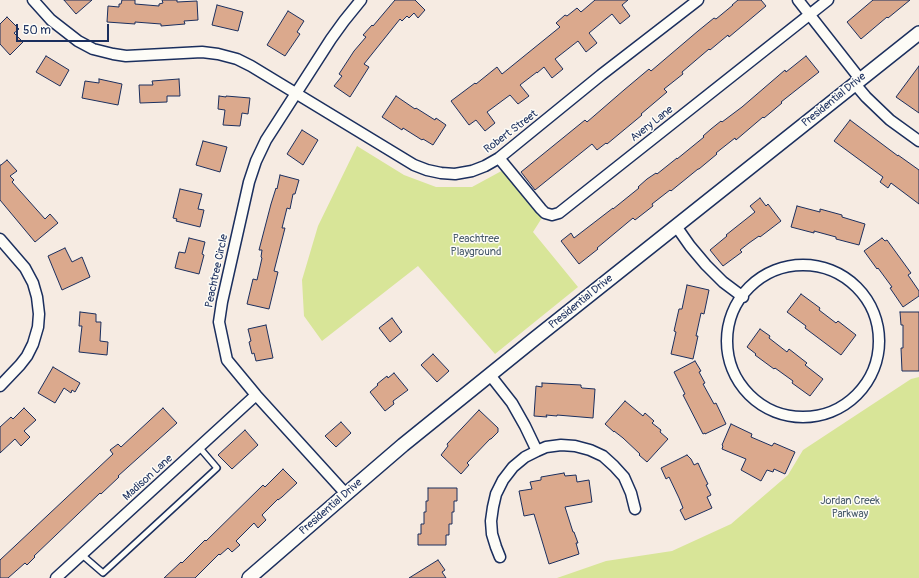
<!DOCTYPE html>
<html>
<head>
<meta charset="utf-8">
<style>
	body { margin:0 }
	#map { position:relative; width:919px; height:578px; overflow:hidden; background:#f6ebe2; font-family:Pangolin,sans-serif }
	canvas { display:block }
	.scale { position:absolute; left:16px; top:24px; width:93px; height:18px; box-sizing:border-box; border:2px solid #1b2f5e; border-top:0; padding-left:5px; font-size:12px; line-height:14px; white-space:nowrap; color:#1b2f5e; -webkit-text-stroke:3px #fdfcf7; paint-order:stroke }
</style>
</head>
<body>
<div id="map">
<canvas width="919" height="578"></canvas>
<div class="scale">50 m</div>
</div>
<script>
const c = document.querySelector('canvas').getContext('2d');
c.lineJoin = 'round';
function paint(path, color) { c.fillStyle = color; c.fill(path, 'evenodd'); }
const shape = rows => new Path2D(rows.map(r => 'M' + r).join(''));
function trace(path, color, width, dash) { c.strokeStyle = color; c.lineWidth = width; c.lineCap = dash ? 'butt' : 'round'; c.setLineDash(dash || []); c.stroke(path); }
function label(font, color, halo, rows, align = 'center') {
  c.font = font + ' Pangolin,sans-serif'; c.lineWidth = 3; c.setLineDash([]); c.textBaseline = 'middle'; c.strokeStyle = halo; c.fillStyle = color; for (const [text, x, y, turn = 0] of rows) {
    c.save(); c.translate(x, y); c.rotate((+turn || 0) * Math.PI / 180); c.textAlign = isNaN(turn) ? turn : align; if (halo) c.strokeText(text, 0, 0); c.fillText(text, 0, 0); c.restore();
  }
}
paint(shape([
	[357,146,404,175,436,187,472,187,507,168,545,213,533,232,578,287,495,354,418,266,322,341,304,316,302,280,318,226],
	[919,377,919,578,557,578,606,561,672,551,731,524,788,475,803,450,911,379]
]), '#d8e598');
const building = shape([
	[64,0,92,0,76,14,64,0],
	[122,0,135,0,135,4,159,6,159,4,163,3,162,0,177,0,177,2,197,1,198,20,184,21,185,24,161,26,161,24,135,22,135,24,107,22,108,6,119,7,119,4,121,4,122,0],
	[395,0,415,0,425,10,418,18,414,13,409,18,407,16,402,21,400,19,364,64,369,67,350,97,334,86,342,76,339,74,354,51,366,37,363,35,372,25,373,26,395,0],
	[595,0,628,0,622,5,630,16,620,24,612,14,589,33,597,43,586,52,578,41,555,59,563,69,552,78,544,67,537,73,537,72,520,85,529,96,518,104,510,95,487,112,495,123,485,131,476,120,469,125,451,101,475,83,476,84,497,67,502,74,560,27,556,23,565,15,567,16,577,8,581,12,595,0],
	[738,0,761,0,766,6,729,37,728,35,710,50,709,49,682,72,683,74,664,89,667,92,641,114,642,115,607,144,606,143,597,150,592,144,535,190,521,172,585,120,587,122,624,90,649,69,651,71,698,31,714,18,716,19,733,5,732,5,738,0],
	[873,0,910,0,888,18,887,17,861,39,847,22,873,0],
	[217,5,243,12,238,31,212,25,217,5],
	[288,11,304,21,297,32,300,34,285,56,267,45,288,11],
	[7,17,19,29,14,33,23,42,10,55,0,44,0,24,7,17],
	[46,56,69,70,60,86,36,72,46,56],
	[806,56,819,72,781,102,782,103,764,118,763,117,736,140,735,138,716,153,717,154,699,169,698,169,671,191,670,190,652,204,653,206,635,220,633,218,597,248,598,249,579,264,561,241,571,233,574,238,613,208,613,209,639,188,638,187,647,179,656,173,657,174,677,158,677,159,704,137,703,136,711,129,721,121,722,122,742,107,785,70,786,72,806,56],
	[919,66,919,113,896,97,919,66],
	[99,79,122,84,118,105,82,98,85,81,99,83,99,79],
	[179,79,180,96,167,96,167,102,140,103,139,85,153,85,152,81,179,79],
	[219,96,226,97,226,96,250,98,248,114,242,113,240,126,223,125,225,110,218,109,219,96],
	[396,96,415,109,416,108,435,120,436,118,446,125,433,145,423,139,422,140,403,128,402,130,382,117,396,96],
	[850,120,898,156,898,155,919,170,919,204,891,183,888,188,880,182,883,177,834,141,850,120],
	[302,130,318,140,303,165,287,154,302,130],
	[203,141,227,147,220,172,196,165,203,141],
	[7,160,17,171,10,176,14,180,12,182,45,219,50,214,58,223,35,242,0,200,0,165,1,165,7,160],
	[280,175,299,180,295,194,293,194,290,209,287,208,282,228,285,228,274,271,278,272,269,309,247,304,253,279,257,280,262,258,261,257,262,250,259,250,271,204,276,188,277,189,280,175],
	[180,189,202,194,198,209,204,210,200,227,176,221,177,219,173,218,180,189],
	[760,198,766,206,768,204,781,221,760,237,759,236,749,243,740,250,742,252,723,266,710,250,727,236,726,235,755,212,750,206,760,198],
	[797,206,820,212,820,209,842,215,842,217,865,224,859,245,836,239,836,237,814,231,814,233,791,227,797,206],
	[189,238,205,242,202,254,204,255,199,274,175,268,179,252,185,253,189,238],
	[882,238,885,241,887,240,911,273,908,275,919,291,919,296,903,307,890,288,892,287,878,268,877,269,864,251,882,238],
	[65,248,72,262,82,257,90,277,62,290,48,256,65,248],
	[687,285,709,290,704,314,701,313,696,336,698,336,693,359,671,354,676,332,674,331,679,309,682,309,687,285],
	[801,294,820,308,819,310,836,323,838,321,856,335,841,355,805,328,806,326,787,312,801,294],
	[80,312,96,314,96,322,101,322,100,341,108,342,107,355,79,352,82,326,79,326,80,312],
	[900,312,919,312,919,371,902,371,901,348,903,348,903,325,901,325,900,312],
	[392,318,402,332,390,342,379,328,392,318],
	[266,325,273,358,256,361,254,353,252,354,249,342,251,341,248,329,266,325],
	[760,329,770,336,769,338,787,352,789,349,807,363,805,365,823,379,810,396,792,383,793,381,775,368,774,369,755,355,756,354,747,347,760,329],
	[433,354,449,371,437,382,421,365,433,354],
	[695,361,701,371,699,372,705,383,703,384,714,404,716,403,726,424,705,434,705,433,703,434,683,395,685,394,674,372,695,361],
	[53,367,80,383,75,392,72,390,71,393,64,388,55,403,38,393,53,367],
	[394,373,408,390,393,401,394,404,385,411,370,392,378,385,377,384,387,376,388,378,394,373],
	[542,383,581,385,581,387,582,388,595,389,593,418,557,415,557,416,546,415,547,417,534,416,536,386,542,387,542,383],
	[625,401,643,416,645,413,654,421,652,423,661,430,660,432,668,439,647,462,639,455,640,454,623,438,614,431,614,432,605,424,625,401],
	[24,408,36,420,24,431,30,437,21,446,15,439,0,453,0,427,11,417,13,419,24,408],
	[163,408,177,423,118,476,119,477,101,494,100,493,34,556,35,557,27,565,25,563,8,578,0,578,0,560,113,454,110,450,118,444,121,447,163,408],
	[479,410,498,428,498,432,491,439,490,439,467,463,469,465,461,474,441,455,448,446,447,444,479,410],
	[341,422,351,433,336,447,325,436,341,422],
	[731,424,752,434,751,437,772,446,774,443,795,452,785,474,774,469,773,472,767,470,761,481,741,470,746,459,722,449,723,446,722,445,731,424],
	[245,430,258,445,232,469,218,455,245,430],
	[687,455,691,459,694,465,698,463,703,474,708,484,706,485,711,495,707,497,712,508,685,520,680,510,683,508,679,498,669,477,666,479,661,468,687,455],
	[283,469,297,483,282,497,278,500,278,499,262,515,266,520,258,528,254,523,236,541,240,545,232,552,228,548,220,555,219,554,195,578,164,578,181,562,182,563,205,540,206,541,263,485,265,487,283,469],
	[564,473,565,476,576,475,577,482,589,480,592,502,565,507,573,532,574,532,578,543,576,543,579,554,549,564,534,514,524,516,519,491,532,489,530,482,541,480,541,477,564,473],
	[428,488,457,488,457,501,454,501,454,512,452,512,452,524,449,524,449,535,446,535,446,545,418,545,418,534,421,534,421,524,424,524,424,512,426,512,426,501,428,501,428,488],
	[438,560,445,570,442,572,446,578,409,578,438,560]
]);
paint(building, '#dba98d');
trace(building, '#1b2f5e', 1);
const service = shape([
	[81,554,103,573,217,468,199,447]
]);
const minor = shape([
	[33,0,51,20,78,41,93,49,113,54,126,56,202,52,218,54,237,59,251,66,414,165,427,170,441,173,455,174,472,171,485,166,499,158,601,75,698,0],
	[798,0,860,79],
	[855,84,866,97,890,120,919,141],
	[499,158,541,209,545,213,552,215,559,213,828,0],
	[676,226,690,246,706,265,723,282,743,297],
	[0,239,25,268,33,283,37,297,39,314,38,327,33,344,27,356,20,365,0,386],
	'727 341a76 76 0 1 1 152 0a76 76 0 1 1-152 0Z',
	[490,375,512,403,525,426,537,451],
	[346,494,256,395,227,360,219,322,222,302,249,182,256,161,266,140,331,39,344,21,361,0],
	[500,557,496,547,492,534,491,521,493,507,496,494,503,480,513,467,525,457,537,451,546,447,561,445,575,446,590,450,603,456,614,466,624,477,631,493,635,509],
	[56,578,256,395]
]);
const tertiary = shape([
	[249,578,346,494,403,445,533,340,919,33]
]);
trace(service, '#1b2f5e', 8);
trace(minor, '#1b2f5e', 13);
trace(tertiary, '#1b2f5e', 16);
trace(service, '#fdfcf7', 5);
trace(minor, '#fdfcf7', 10);
trace(tertiary, '#fdfcf7', 13);
label('11px', '#1b2f5e', '#fdfcf7', [
	["Presidential Drive",834,100,-39],
	["Avery Lane",652,124,-38],
	["Robert Street",511,132,-37],
	["Peachtree Circle",217,271,-78],
	["Presidential Drive",581,302,-39],
	["Madison Lane",148,478,-42],
	["Presidential Drive",331,507,-41]
]);
label('11px', '#4a5c6c', '#fdfcf7', [
	["Peachtree",476,239],
	["Playground",476,252],
	["Jordan Creek",850,501],
	["Parkway",850,514]
]);
</script>
</body>
</html>
